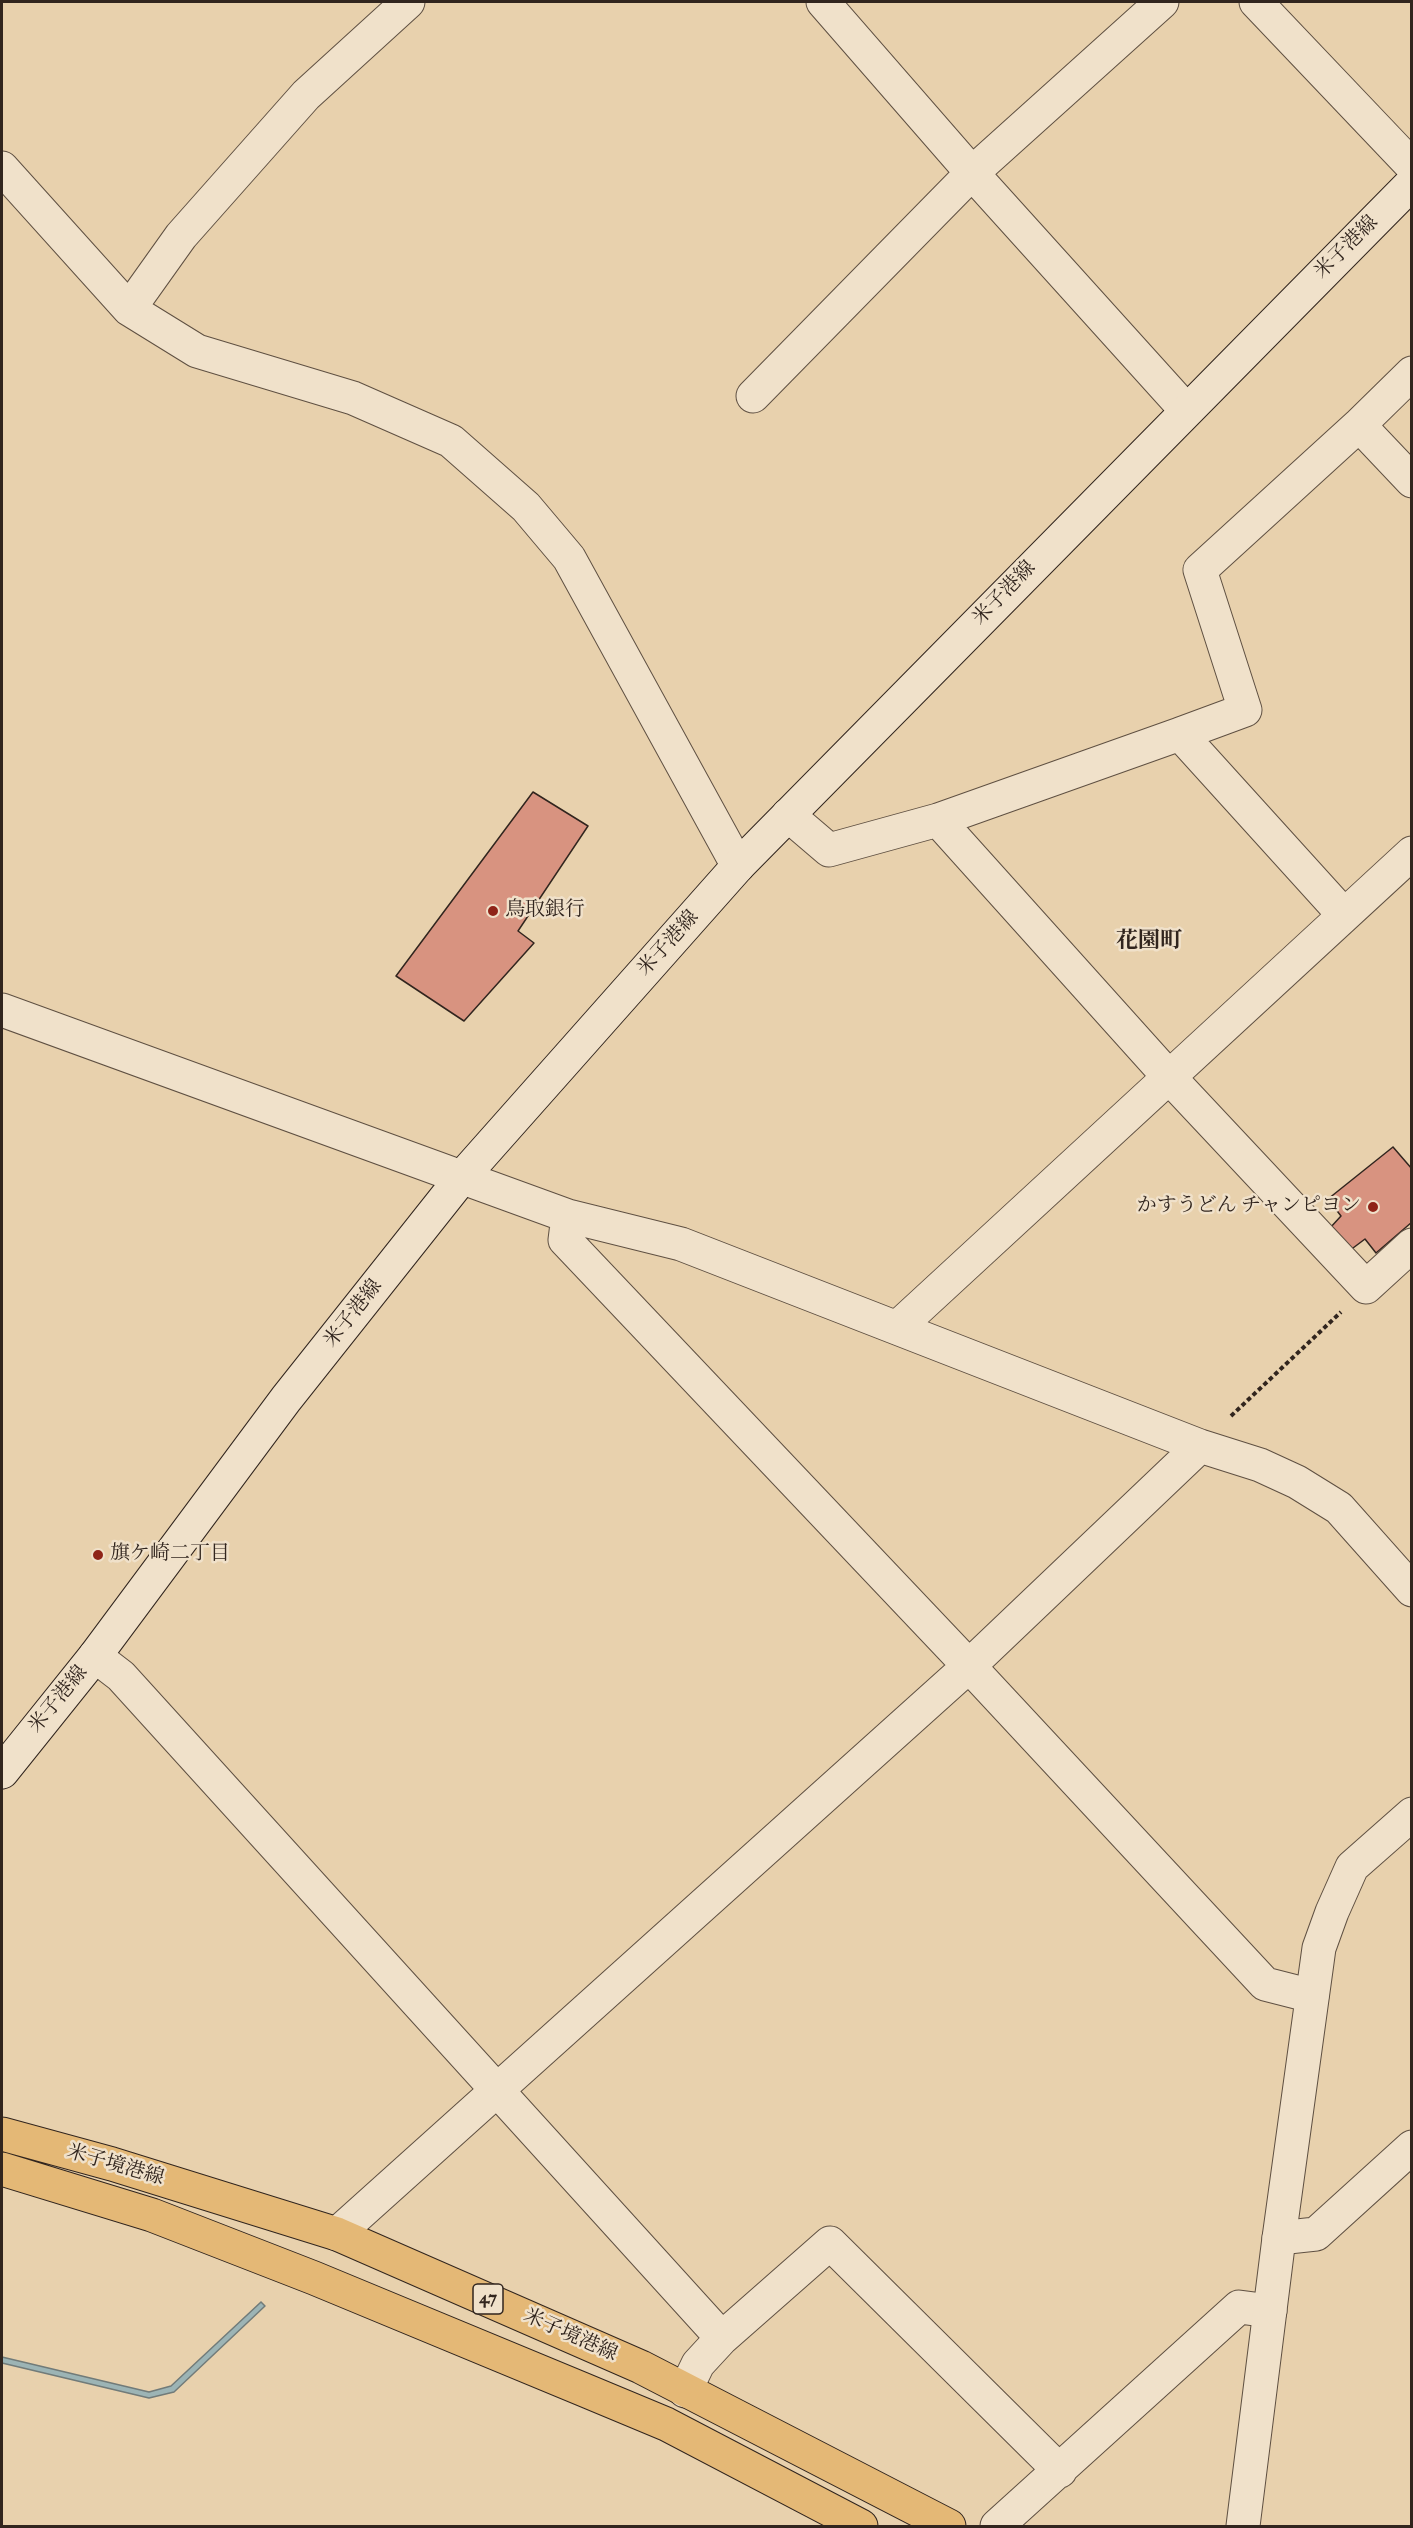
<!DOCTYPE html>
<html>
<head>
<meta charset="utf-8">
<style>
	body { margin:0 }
	#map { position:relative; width:1413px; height:2528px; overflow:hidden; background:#e8d1ad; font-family:"IM FELL Double Pica",serif }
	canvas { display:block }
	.frame { position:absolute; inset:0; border:3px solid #31251e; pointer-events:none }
</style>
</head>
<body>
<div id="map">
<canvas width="1413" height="2528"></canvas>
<div class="frame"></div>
</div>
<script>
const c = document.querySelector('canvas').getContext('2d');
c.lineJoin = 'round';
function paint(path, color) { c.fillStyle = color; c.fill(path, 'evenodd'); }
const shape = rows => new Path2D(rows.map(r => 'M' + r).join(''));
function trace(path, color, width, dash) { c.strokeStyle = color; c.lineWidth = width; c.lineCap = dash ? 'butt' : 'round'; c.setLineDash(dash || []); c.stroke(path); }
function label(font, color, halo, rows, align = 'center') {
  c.font = font + ' "IM FELL Double Pica","Noto Serif JP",serif'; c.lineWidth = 5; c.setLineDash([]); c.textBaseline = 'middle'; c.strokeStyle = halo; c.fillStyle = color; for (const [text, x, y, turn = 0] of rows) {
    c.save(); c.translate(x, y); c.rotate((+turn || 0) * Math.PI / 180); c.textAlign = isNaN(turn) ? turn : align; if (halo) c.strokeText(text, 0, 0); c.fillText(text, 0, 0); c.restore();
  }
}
const water = shape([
	[261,2302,265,2306,174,2392,149,2398,2,2363,2,2357,149,2392,171,2386,261,2302]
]);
paint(water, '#9cb4b5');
trace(water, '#717b79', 1.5);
const building = shape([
	[533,792,588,826,518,931,534,943,464,1021,396,976,533,792],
	[1393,1147,1412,1169,1412,1222,1376,1253,1365,1239,1349,1251,1330,1228,1341,1216,1328,1199,1393,1147]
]);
paint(building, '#d89380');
trace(building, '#31251e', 1.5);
const minor = shape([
	[823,2,972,173,1186,410],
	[1256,2,1412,166],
	[2,168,129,309,197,351,353,398,451,441,526,507,569,558,738,866],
	[129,309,181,236,306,95,408,2],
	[1412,373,1359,425,1412,481],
	[753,396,972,173,1162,2],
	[788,815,829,850,938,820,1180,734],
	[938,820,1169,1077,1366,1287,1412,1245],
	[1344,915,1180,734,1245,710,1200,570,1359,425],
	[2,1010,568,1216,681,1244,1200,1446,1260,1465,1297,1482,1339,1508,1412,1590],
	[568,1216,565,1240,969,1666,1265,1984,1312,1996],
	[898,1327,1412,853],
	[95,1656,121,1676,722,2338],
	[337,2234,969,1666,1200,1446],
	[1279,2238,1316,2234,1412,2147],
	[685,2391,698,2364,722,2338,830,2243,1060,2471],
	[997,2526,1239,2307,1270,2311]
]);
const tertiary = shape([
	[1243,2526,1279,2238,1319,1948,1332,1912,1352,1867,1412,1814]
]);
const secondary = shape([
	[2,1772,95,1656,286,1399,463,1176,738,866,1412,183]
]);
const primary = shape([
	[2,2134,112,2164,337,2234,641,2367,949,2526],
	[2,2169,152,2215,314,2278,582,2389,666,2424,861,2526]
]);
trace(minor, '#5f5042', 35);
trace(tertiary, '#5f5042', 35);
trace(secondary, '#31251e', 35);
trace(primary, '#31251e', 35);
trace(shape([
	[1231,1416,1341,1312]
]), '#31251e', 4, [4.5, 3]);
trace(minor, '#f0e1ca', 33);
trace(tertiary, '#f0e1ca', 33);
trace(secondary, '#f0e1ca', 33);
trace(primary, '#e4b876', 33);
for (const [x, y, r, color] of [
	[493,911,6,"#8f2418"],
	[1373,1207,6,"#8f2418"],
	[98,1555,6,"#8f2418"]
]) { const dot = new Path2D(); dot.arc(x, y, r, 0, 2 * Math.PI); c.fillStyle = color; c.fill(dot); trace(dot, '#f0e1ca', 2); }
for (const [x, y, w] of [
	[488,2299,30]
]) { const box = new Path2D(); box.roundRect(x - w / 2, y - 15, w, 30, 4.5); c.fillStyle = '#f0e1ca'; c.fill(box); trace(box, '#31251e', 1.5); }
label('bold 18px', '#31251e', null, [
	["47",488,2299]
]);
label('20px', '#31251e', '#f0e1ca', [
	["米子港線",1347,248,-45],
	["米子港線",1005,594,-46],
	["米子港線",669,944,-48],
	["米子港線",354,1314,-52],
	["米子港線",59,1700,-51],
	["米子境港線",115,2166,16],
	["米子境港線",570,2336,24]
]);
label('20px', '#31251e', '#f0e1ca', [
	["鳥取銀行",505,911],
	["かすうどん チャンピヨン",1361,1207,"right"],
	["旗ケ崎二丁目",110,1555]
], 'left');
label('bold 22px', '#31251e', '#f0e1ca', [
	["花園町",1149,942]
]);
</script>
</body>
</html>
